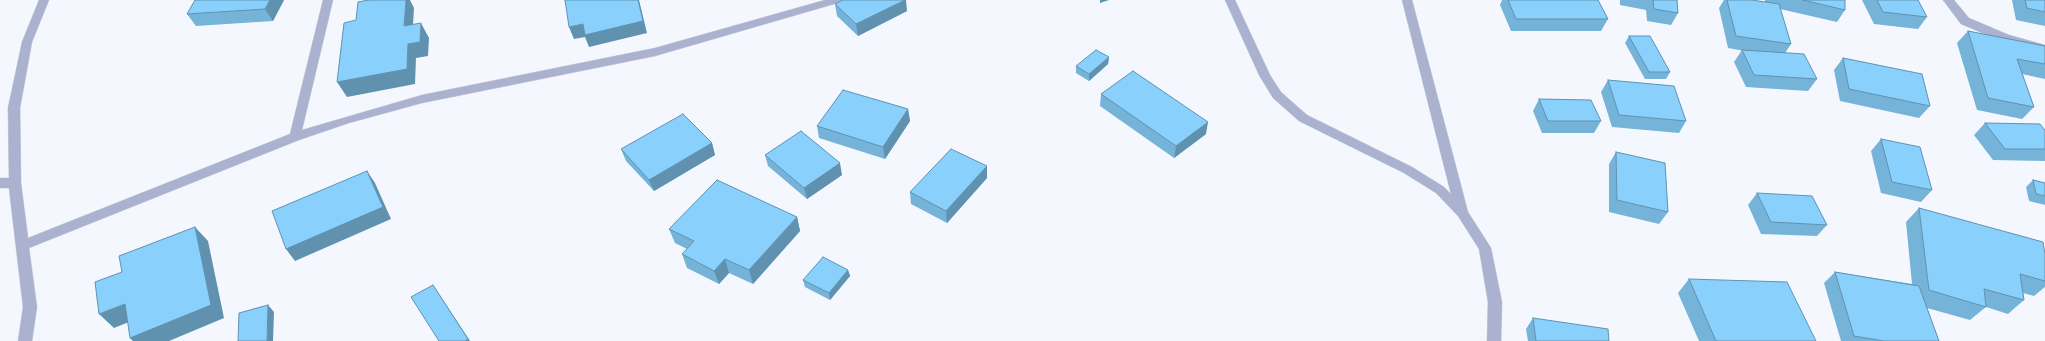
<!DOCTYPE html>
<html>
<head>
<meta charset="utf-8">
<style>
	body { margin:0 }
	canvas { display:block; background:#f4f8fe }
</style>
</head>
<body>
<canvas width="2045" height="341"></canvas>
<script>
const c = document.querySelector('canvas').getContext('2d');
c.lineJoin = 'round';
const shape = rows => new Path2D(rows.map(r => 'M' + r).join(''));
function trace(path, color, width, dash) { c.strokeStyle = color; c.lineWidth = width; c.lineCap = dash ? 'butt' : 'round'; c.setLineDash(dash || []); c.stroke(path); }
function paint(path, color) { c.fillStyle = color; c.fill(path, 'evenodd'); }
const street = shape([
	[39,0,49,0,32,42,20,108,21,183,28,238,290,134,323,0,333,0,302,130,422,95,655,48,825,0,842,0,841,2,655,56,422,103,349,123,299,140,29,248,37,307,32,341,18,341,23,307,9,188,0,188,0,178,9,178,8,108,22,42,39,0],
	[1225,0,1235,0,1270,75,1281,92,1307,115,1412,167,1444,187,1451,194,1402,0,1412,0,1468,212,1491,248,1502,302,1501,341,1487,341,1488,302,1479,249,1458,216,1436,193,1404,173,1299,121,1273,98,1259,75,1225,0],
	[1943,0,1954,0,1969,18,2009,35,2045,45,2045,53,2001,41,1961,24,1943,0]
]);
trace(street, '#d1d5da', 1);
paint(street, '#abb2d0');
paint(shape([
	[284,0,273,21,196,26,187,14],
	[1502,0,1598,0,1608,19,1601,31,1511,31,1500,5],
	[1620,0,1677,0,1678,13,1671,25,1647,21,1646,10,1620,5],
	[1724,0,1752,0,1765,2,1765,0,1845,0,1845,10,1837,22,1780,9,1791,44,1785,53,1817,79,1808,91,1746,87,1734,62,1742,50,1745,51,1728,48,1719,8],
	[1862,0,1918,0,1927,17,1918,29,1874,24],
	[2012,0,2045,0,2045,26,2016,20],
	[835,4,907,11,858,36,837,16],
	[1968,31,2045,46,2045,79,2022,74,2034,107,2022,119,1977,110,1957,43],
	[1629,36,1670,72,1666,79,1645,79,1625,43],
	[1109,57,1108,64,1089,81,1076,73,1076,66],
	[1843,58,1930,106,1919,118,1840,101,1834,70],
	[1608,80,1686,121,1679,133,1612,127,1601,92],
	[1101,94,1206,134,1174,158,1100,106],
	[1539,99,1601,121,1594,133,1542,133,1533,111],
	[908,109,910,121,885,159,819,138,817,126],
	[1985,123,2045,130,2045,161,1993,160,1974,135],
	[1881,139,1932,190,1921,202,1881,193,1871,151],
	[712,143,715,155,654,191,626,161,621,149],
	[1616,152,1668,212,1659,224,1609,212,1609,164],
	[765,155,842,175,807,199,768,166],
	[987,166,987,178,947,223,911,204,910,192],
	[2033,180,2045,183,2045,205,2029,201,2026,187],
	[1757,193,1827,225,1817,236,1761,234,1748,205],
	[1919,208,2045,254,2045,287,2034,296,2023,293,2024,300,2008,314,1986,307,1970,320,1927,308,1939,341,1841,341,1824,283,1835,272,1912,284,1906,222],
	[797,217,800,231,753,284,729,273,719,284,687,268,682,254,687,249,675,243,669,229],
	[848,270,850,276,830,300,805,287,803,280],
	[1689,279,1816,341,1699,341,1678,293],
	[1533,318,1609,341,1528,341,1526,329]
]), '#76b3d9');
paint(shape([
	[270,0,284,0,273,21,265,9],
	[406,0,410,0,414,8,412,41,404,26],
	[638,0,639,0,647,33,589,47,585,37,574,39,569,27,583,24],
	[905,0,906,0,907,11,858,36,856,24],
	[1100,0,1109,0,1100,3],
	[421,23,429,38,428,56,416,58,415,84,347,97,337,82,408,44],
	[1109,57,1108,64,1089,81,1089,74],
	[908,109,910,121,885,159,883,147],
	[1208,122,1206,134,1174,158,1176,146],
	[712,143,715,155,654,191,649,180],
	[840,163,842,175,807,199,804,188],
	[987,166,987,178,947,223,946,211],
	[367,171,375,183,391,219,295,261,286,249],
	[797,217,800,231,753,284,749,270],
	[195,227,208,241,224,318,169,341,133,341,130,338],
	[725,259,729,273,719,284,714,271],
	[848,270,850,276,830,300,829,293],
	[433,285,470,341,465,341],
	[125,304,139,318,114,328,99,314],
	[268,305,274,312,273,341,267,341]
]), '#6092b0');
const building = shape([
	[195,0,270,0,265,9,187,14,195,0],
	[368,0,406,0,404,26,421,23,420,42,408,44,407,69,337,82,344,23,356,20,358,2,368,0],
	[565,0,638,0,643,21,585,35,583,24,569,27,565,0],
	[843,0,905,0,856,24,835,4,843,0],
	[1508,0,1598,0,1608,19,1516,19,1508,0],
	[1653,0,1677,0,1678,13,1654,9,1653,0],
	[1727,0,1752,0,1779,4,1791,44,1736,36,1727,0],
	[1803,0,1845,0,1845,10,1803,0],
	[1877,0,1918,0,1927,17,1883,12,1877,0],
	[2025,0,2045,0,2045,12,2027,8,2025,0],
	[1968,31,2045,46,2045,64,2017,59,2034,107,1988,98,1968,31],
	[1629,36,1650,36,1670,72,1649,72,1629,36],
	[1096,50,1109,57,1089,74,1076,66,1096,50],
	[1742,50,1804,54,1817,79,1754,75,1742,50],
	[1843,58,1922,74,1930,106,1849,89,1843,58],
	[1133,71,1208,122,1176,146,1101,94,1133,71],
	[1608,80,1674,86,1686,121,1619,115,1608,80],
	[843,90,908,109,883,147,817,126,843,90],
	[1539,99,1591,100,1601,121,1548,121,1539,99],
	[683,114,712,143,649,180,621,149,683,114],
	[1985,123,2040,124,2045,130,2045,149,2005,149,1985,123],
	[801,131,840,163,804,188,765,155,801,131],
	[1881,139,1920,147,1932,190,1892,182,1881,139],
	[951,149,987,166,946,211,910,192,951,149],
	[1616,152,1665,163,1668,212,1617,200,1616,152],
	[367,171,383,207,286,249,272,211,367,171],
	[717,180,797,217,749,270,725,259,714,271,682,254,694,241,669,229,717,180],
	[2033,180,2045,183,2045,196,2036,194,2033,180],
	[1757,193,1812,196,1827,225,1771,222,1757,193],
	[1919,208,2043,242,2045,254,2045,281,2020,274,2024,300,1984,289,1986,307,1929,290,1919,208],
	[195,227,211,305,130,338,125,304,99,314,95,282,122,272,119,256,195,227],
	[823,257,848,270,829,293,803,280,823,257],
	[1835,272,1919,286,1939,341,1884,341,1854,336,1835,272],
	[1689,279,1787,282,1816,341,1716,341,1689,279],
	[433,285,468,339,465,341,439,341,411,297,433,285],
	[268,305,267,341,238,341,239,313,268,305],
	[1533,318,1608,329,1609,341,1536,341,1533,318]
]);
paint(building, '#89d0fc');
trace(building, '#6092b0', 1);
</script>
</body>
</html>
